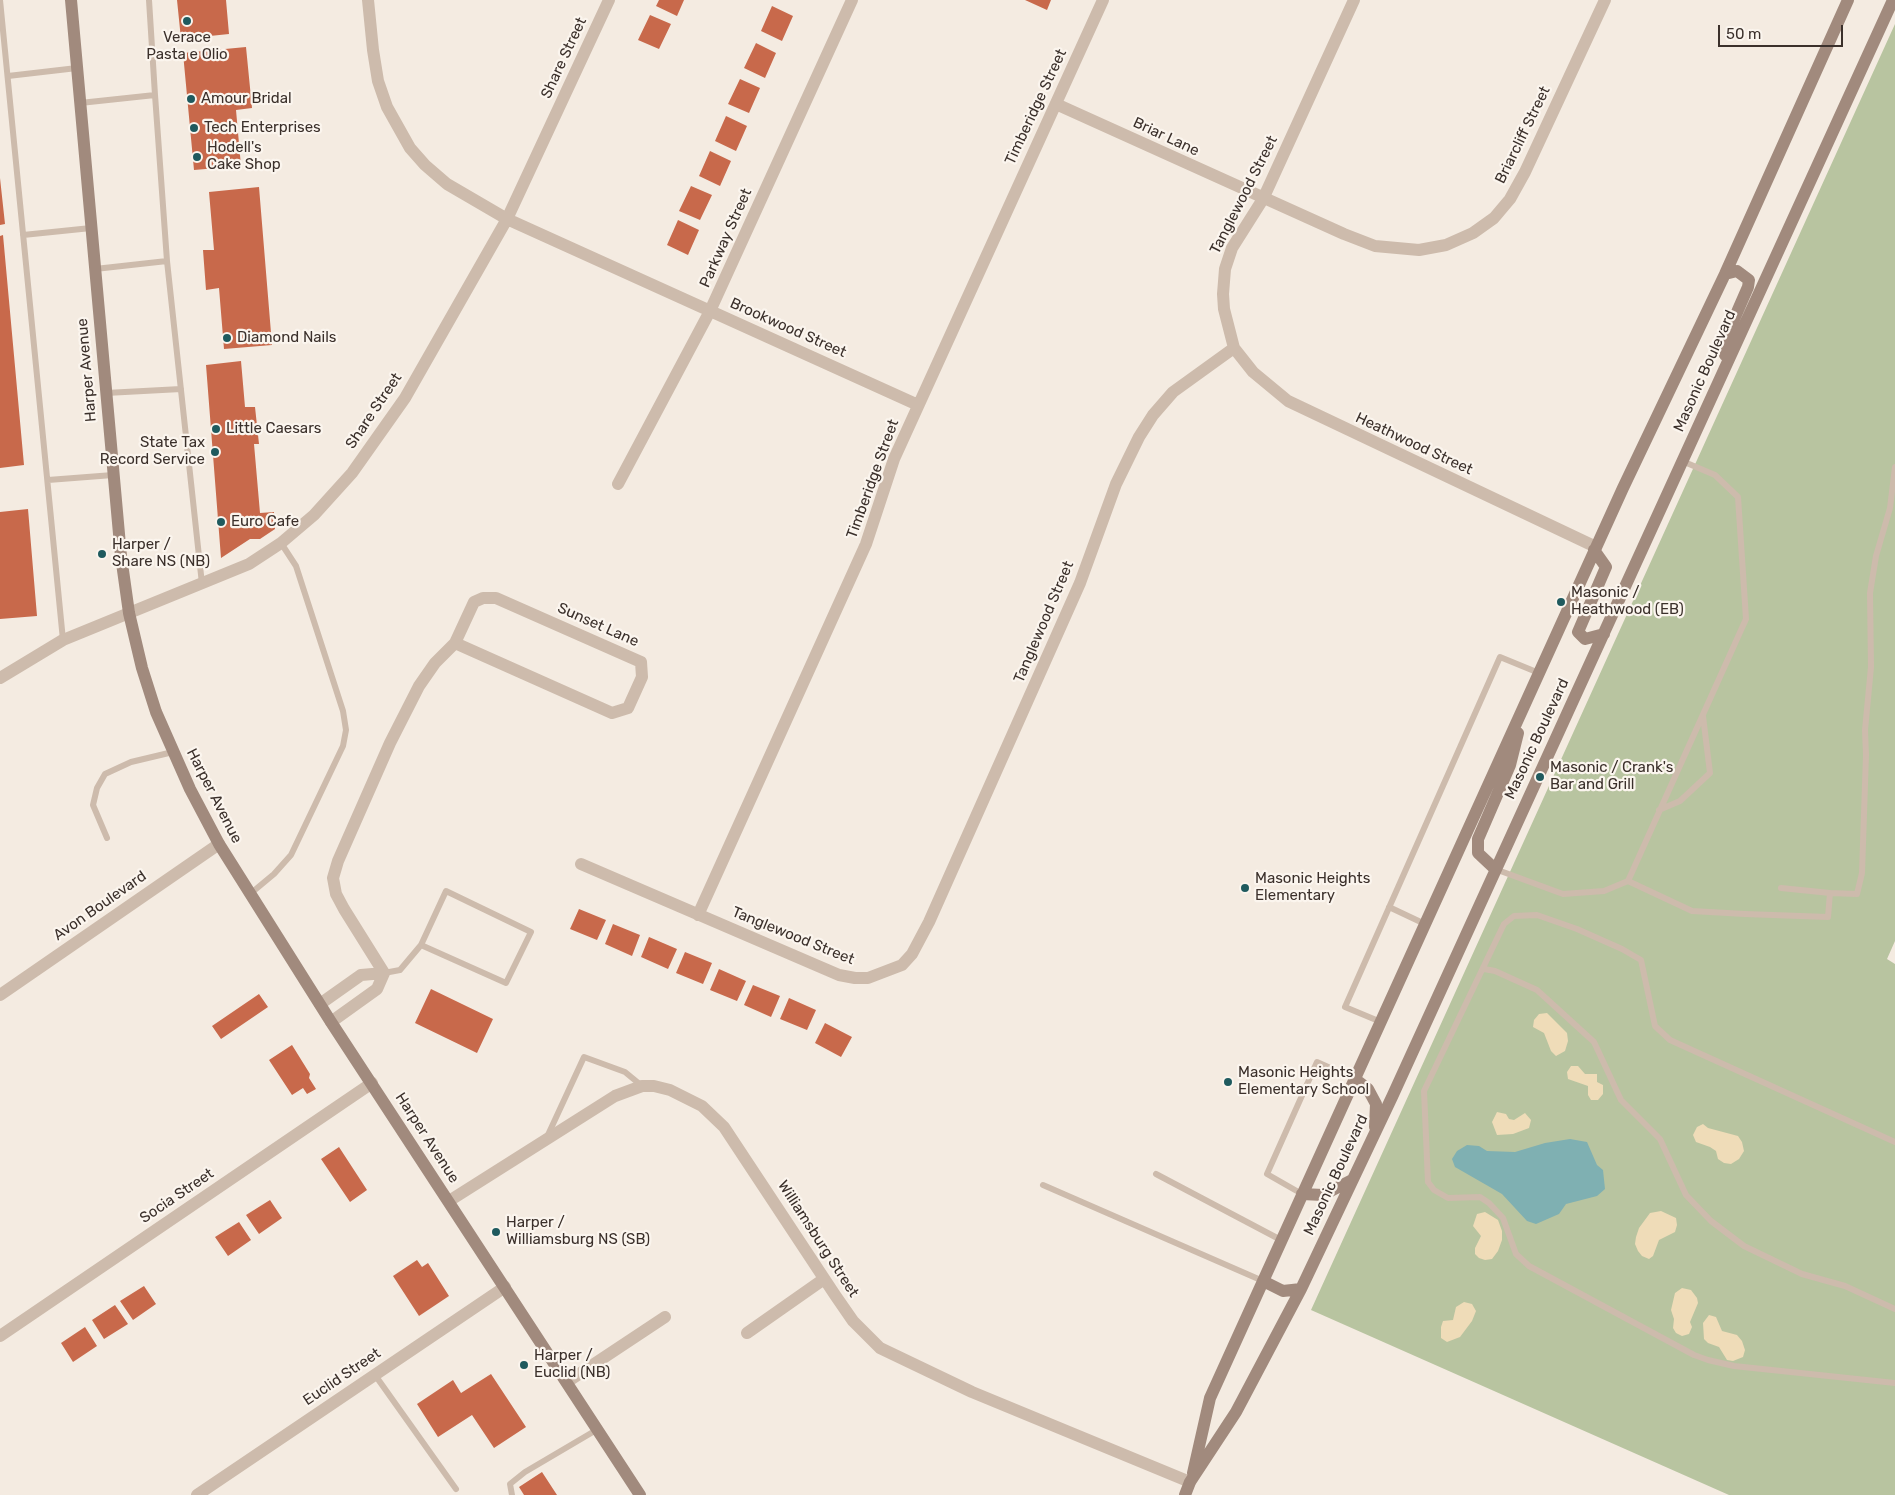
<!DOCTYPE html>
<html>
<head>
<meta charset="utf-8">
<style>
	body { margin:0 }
	#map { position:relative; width:1895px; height:1495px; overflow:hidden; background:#f4ebe1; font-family:Rubik,sans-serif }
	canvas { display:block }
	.scale { position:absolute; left:1718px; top:25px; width:125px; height:22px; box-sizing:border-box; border:2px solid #3b302b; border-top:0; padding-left:6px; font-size:15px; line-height:18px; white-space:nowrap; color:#3b302b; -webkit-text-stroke:4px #fbf5ee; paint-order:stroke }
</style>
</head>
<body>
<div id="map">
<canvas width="1895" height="1495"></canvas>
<div class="scale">50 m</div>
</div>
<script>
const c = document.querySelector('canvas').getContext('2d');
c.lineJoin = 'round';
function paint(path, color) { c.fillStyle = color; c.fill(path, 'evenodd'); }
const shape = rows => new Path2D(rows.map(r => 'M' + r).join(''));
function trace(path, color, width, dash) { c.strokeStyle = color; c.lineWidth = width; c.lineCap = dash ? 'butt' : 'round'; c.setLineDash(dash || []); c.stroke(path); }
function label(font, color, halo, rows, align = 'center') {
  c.font = font + ' Rubik,sans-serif'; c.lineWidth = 4.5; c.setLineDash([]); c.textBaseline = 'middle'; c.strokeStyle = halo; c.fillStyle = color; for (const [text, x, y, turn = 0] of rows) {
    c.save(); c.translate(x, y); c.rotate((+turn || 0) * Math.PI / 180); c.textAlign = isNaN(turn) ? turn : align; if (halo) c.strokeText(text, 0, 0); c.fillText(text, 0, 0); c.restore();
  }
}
paint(shape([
	[1895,24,1895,941,1887,959,1895,964,1895,1495,1729,1495,1311,1310]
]), '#b8c4a0');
paint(shape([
	[1547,1013,1567,1033,1568,1041,1565,1051,1556,1056,1551,1051,1544,1033,1533,1027,1534,1020,1539,1014],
	[1571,1066,1578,1066,1585,1074,1597,1074,1597,1082,1603,1085,1603,1094,1598,1100,1591,1100,1588,1095,1588,1086,1568,1079,1567,1072],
	[1497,1112,1506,1114,1509,1119,1514,1120,1525,1113,1531,1120,1529,1128,1513,1134,1497,1135,1492,1122],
	[1703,1124,1708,1128,1738,1136,1742,1142,1744,1151,1739,1159,1731,1164,1724,1163,1718,1159,1716,1151,1710,1147,1696,1142,1693,1135,1697,1127],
	[1661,1211,1676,1218,1677,1225,1675,1232,1659,1240,1653,1256,1649,1259,1642,1256,1638,1251,1635,1244,1636,1237,1639,1228,1650,1213],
	[1485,1212,1498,1220,1502,1231,1502,1240,1498,1251,1492,1259,1485,1260,1479,1258,1475,1254,1475,1248,1481,1236,1473,1226,1477,1214],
	[1682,1288,1691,1290,1697,1298,1698,1303,1690,1322,1692,1327,1689,1334,1682,1336,1676,1333,1673,1328,1674,1319,1671,1310,1675,1293],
	[1464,1302,1472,1304,1476,1311,1472,1321,1460,1337,1447,1342,1441,1338,1441,1327,1443,1321,1453,1320,1456,1307],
	[1709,1315,1716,1317,1722,1331,1737,1335,1742,1341,1745,1350,1743,1357,1733,1361,1727,1360,1719,1347,1708,1343,1704,1339,1703,1323]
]), '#efdcb8');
paint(shape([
	[1570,1139,1587,1142,1597,1165,1603,1170,1605,1189,1597,1196,1566,1204,1559,1214,1536,1224,1527,1221,1502,1194,1455,1167,1452,1159,1457,1151,1467,1145,1479,1146,1487,1151,1515,1152,1545,1143]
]), '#7fb0b2');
paint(shape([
	[177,0,226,0,229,34,181,39],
	[659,0,684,0,677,16,656,6],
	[1025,0,1051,0,1047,10],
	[772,6,793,16,782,41,761,31],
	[650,15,671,24,659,49,638,40],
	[756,43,776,53,765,78,744,68],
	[246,47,252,108,236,110,241,166,194,170,183,53],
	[740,79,760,88,749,113,728,104],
	[726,116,747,126,736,151,715,141],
	[710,151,731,161,720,186,699,176],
	[0,178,5,224,0,225],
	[691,186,712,195,700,220,679,211],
	[259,187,272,345,224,349,219,288,206,290,203,250,214,250,209,192],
	[678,220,699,230,688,255,667,245],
	[3,235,24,465,0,468,0,236],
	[241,361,245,407,255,407,259,444,254,444,260,513,274,512,275,529,260,539,250,539,221,558,206,365],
	[28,509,37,616,0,619,0,512],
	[579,909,606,920,597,940,570,929],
	[613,924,640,935,632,956,605,944],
	[649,937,677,949,668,969,641,957],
	[685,952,712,963,703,984,676,973],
	[719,969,746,981,737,1001,710,990],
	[753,985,780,996,771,1017,744,1005],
	[431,989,493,1019,477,1053,415,1023],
	[259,994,268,1007,221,1039,212,1026],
	[789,998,816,1010,807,1030,780,1019],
	[825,1023,852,1037,841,1057,815,1043],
	[292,1045,310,1074,309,1078,316,1089,307,1094,303,1088,292,1095,269,1060],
	[339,1147,367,1190,350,1202,321,1159],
	[270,1200,282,1218,259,1234,246,1215],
	[239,1222,251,1240,228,1256,215,1237],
	[417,1260,422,1267,428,1263,449,1296,419,1316,393,1276],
	[144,1286,156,1304,133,1320,120,1301],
	[115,1305,128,1324,104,1339,92,1320],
	[85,1327,97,1346,73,1362,61,1343],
	[491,1374,526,1427,494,1448,472,1415,438,1437,417,1404,453,1380,461,1393],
	[542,1472,557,1495,524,1495,519,1487]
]), '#c8694b');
trace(shape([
	[0,0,63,640],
	[8,76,77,68],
	[80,103,155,95,149,0],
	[23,235,91,228],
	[167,261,202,584],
	[95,269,167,261,155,95],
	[106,393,181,389],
	[48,480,113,475],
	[1659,810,1680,801,1710,773,1703,716],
	[107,838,93,805,97,788,105,774,131,762,173,752],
	[1495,869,1563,894,1604,891,1628,881,1746,619,1738,497,1715,475,1682,461],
	[1628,881,1692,911,1745,914,1828,917,1830,893,1857,894,1862,873,1866,755,1865,730,1871,667,1870,593,1876,556,1890,508,1895,467],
	[1781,888,1830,893],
	[250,894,274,874,291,855,343,746,346,730,343,711,296,566,281,543],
	[1389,907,1425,924],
	[1484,969,1495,971,1537,990,1594,1042,1621,1100,1660,1139,1686,1195,1711,1221,1744,1246,1802,1274,1845,1286,1895,1309],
	[384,973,400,970,421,945,446,891,531,932,506,983,421,945],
	[1381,1022,1345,1007,1500,657,1539,673],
	[547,1137,584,1057,625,1072,642,1086],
	[1895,1142,1670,1040,1655,1026,1641,960,1622,949,1577,929,1537,915,1514,916,1504,924,1424,1091,1428,1182,1434,1190,1448,1198,1480,1197,1489,1203,1503,1218,1516,1254,1529,1266,1694,1355,1708,1360,1734,1366,1895,1383],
	[1156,1174,1281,1240],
	[1043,1185,1263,1281],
	[1302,1194,1267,1174,1317,1062,1355,1079],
	[375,1375,456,1489],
	[512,1495,510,1484,525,1472,598,1429]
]), '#cdbbac', 6);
trace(shape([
	[368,0,373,50,378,81,387,107,410,148,425,165,447,184,507,219,918,405],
	[1354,0,1263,199,1232,248,1225,269,1223,294,1224,309,1234,348,1253,372,1288,401,1596,547],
	[1056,104,1344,234,1375,246,1419,250,1446,245,1473,233,1494,218,1510,199,1525,172,1605,0],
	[618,484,710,311,852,0],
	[0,678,63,640,249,564,281,543,314,515,352,473,405,398,507,219,609,0],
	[581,864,839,975,855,978,868,978,902,965,912,954,929,922,1080,583,1116,484,1139,437,1153,415,1173,392,1234,348],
	[698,915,866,544,894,459,1103,0],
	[384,973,344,909,336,894,333,878,338,861,390,743,419,686,435,663,455,643,474,602,483,598,496,598,641,662,642,677,628,708,612,713,455,643],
	[0,995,219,844],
	[320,1004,361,975,384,973,377,989,331,1022],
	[449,1201,615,1096,642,1086,654,1086,670,1090,702,1106,724,1127,835,1295,853,1321,880,1348,972,1392,1190,1482],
	[747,1333,824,1279],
	[0,1336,372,1083],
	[567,1382,665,1317],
	[197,1495,505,1287]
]), '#cdbbac', 12);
trace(shape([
	[71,0,121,556,129,613,142,668,156,712,190,789,219,844,331,1022,640,1495],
	[1725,355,1731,326,1748,287,1749,280,1737,271,1725,274],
	[1594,550,1606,567,1578,632,1585,639,1604,634],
	[1495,869,1478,853,1478,839,1510,765,1518,733],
	[1355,1079,1368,1089,1376,1104,1375,1127],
	[1302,1194,1323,1195,1352,1180],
	[1263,1281,1283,1291,1301,1289],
	[1193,1473,1210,1398,1623,488,1725,274,1848,0],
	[1185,1495,1190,1482,1236,1412,1301,1289,1392,1097,1893,0]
]), '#a18a7d', 12);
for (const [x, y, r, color] of [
	[187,21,5,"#1f5a5e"],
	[191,99,5,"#1f5a5e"],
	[194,128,5,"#1f5a5e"],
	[197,157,5,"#1f5a5e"],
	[227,338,5,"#1f5a5e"],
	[216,429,5,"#1f5a5e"],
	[215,452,5,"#1f5a5e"],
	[221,522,5,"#1f5a5e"],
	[102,554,5,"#1f5a5e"],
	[1561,602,5,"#1f5a5e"],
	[1540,777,5,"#1f5a5e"],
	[1245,888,5,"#1f5a5e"],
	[1228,1082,5,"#1f5a5e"],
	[496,1232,5,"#1f5a5e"],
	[524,1365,5,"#1f5a5e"]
]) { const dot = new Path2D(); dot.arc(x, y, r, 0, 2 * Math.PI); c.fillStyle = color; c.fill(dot); trace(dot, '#fbf5ee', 2); }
label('15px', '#3b302b', '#fbf5ee', [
	["Verace",187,38,"center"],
	["Pasta e Olio",187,55,"center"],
	["Amour Bridal",201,99],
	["Tech Enterprises",204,128],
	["Hodell's",207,148],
	["Cake Shop",207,165],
	["Diamond Nails",237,338],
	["Little Caesars",226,429],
	["State Tax",205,443,"right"],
	["Record Service",205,460,"right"],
	["Euro Cafe",231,522],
	["Harper /",112,545],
	["Share NS (NB)",112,562],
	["Masonic /",1571,593],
	["Heathwood (EB)",1571,610],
	["Masonic / Crank's",1550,768],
	["Bar and Grill",1550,785],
	["Masonic Heights",1255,879],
	["Elementary",1255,896],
	["Masonic Heights",1238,1073],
	["Elementary School",1238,1090],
	["Harper /",506,1223],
	["Williamsburg NS (SB)",506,1240],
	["Harper /",534,1356],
	["Euclid (NB)",534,1373]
], 'left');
label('15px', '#3b302b', '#fbf5ee', [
	["Share Street",564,58,-65],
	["Timberidge Street",1036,107,-65],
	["Briarcliff Street",1523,135,-64],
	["Briar Lane",1166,137,25],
	["Tanglewood Street",1244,195,-63],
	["Parkway Street",726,238,-66],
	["Brookwood Street",788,328,24],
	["Harper Avenue",87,370,-95],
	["Masonic Boulevard",1705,371,-66],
	["Share Street",374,411,-56],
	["Heathwood Street",1414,444,25],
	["Timberidge Street",873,479,-70],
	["Tanglewood Street",1044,622,-67],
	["Sunset Lane",598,625,24],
	["Masonic Boulevard",1537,739,-65],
	["Harper Avenue",214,796,63],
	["Avon Boulevard",100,906,-35],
	["Tanglewood Street",793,936,22],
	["Harper Avenue",427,1138,57],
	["Masonic Boulevard",1336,1175,-65],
	["Socia Street",177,1196,-34],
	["Williamsburg Street",818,1239,57],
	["Euclid Street",342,1377,-34]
]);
</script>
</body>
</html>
